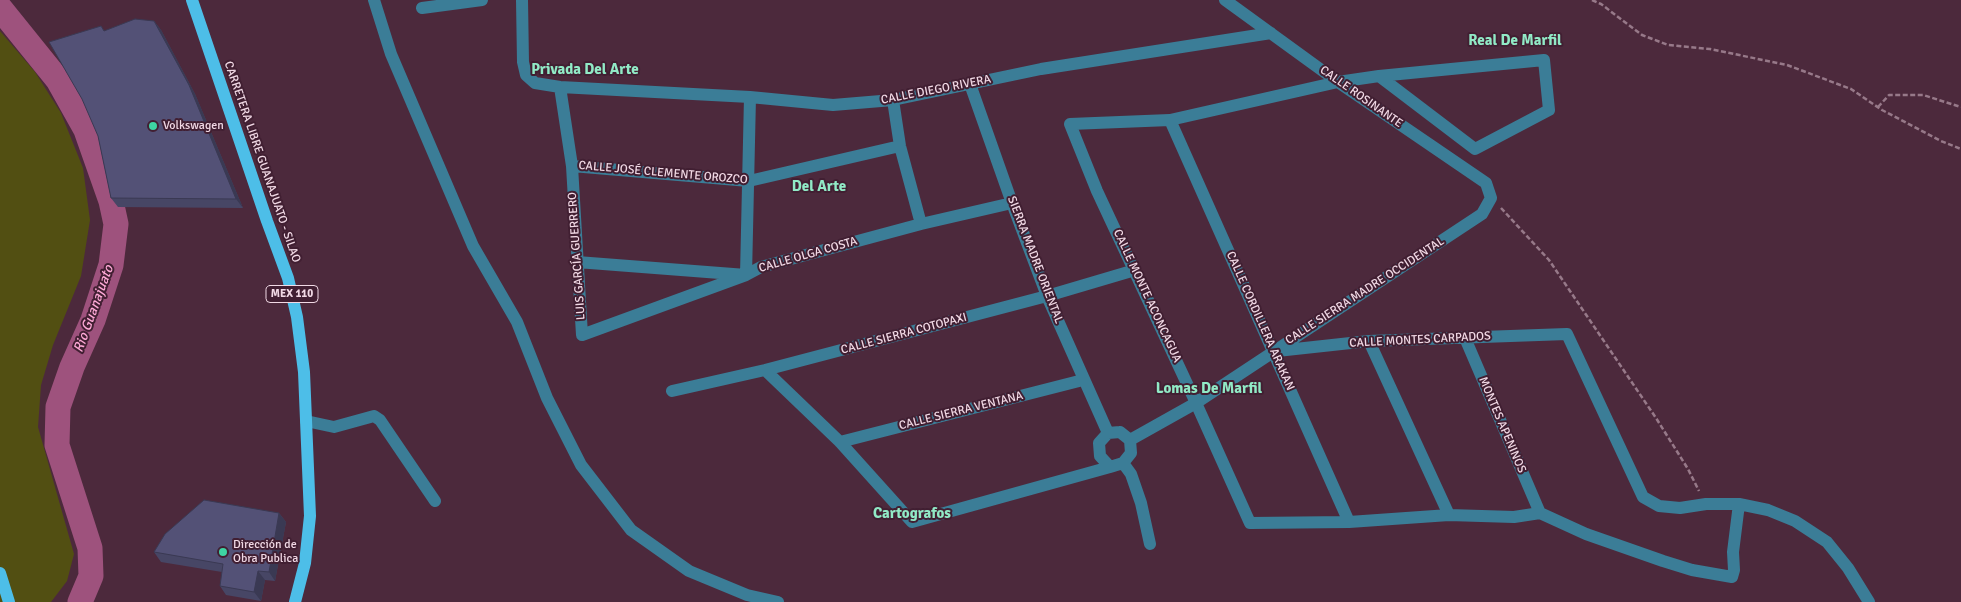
<!DOCTYPE html>
<html>
<head>
<meta charset="utf-8">
<style>
	body { margin:0 }
	canvas { display:block; background:#4c293c }
</style>
</head>
<body>
<canvas width="1961" height="602"></canvas>
<script>
const c = document.querySelector('canvas').getContext('2d');
c.lineJoin = 'round';
function paint(path, color) { c.fillStyle = color; c.fill(path, 'evenodd'); }
const shape = rows => new Path2D(rows.map(r => 'M' + r).join(''));
function trace(path, color, width, dash) { c.strokeStyle = color; c.lineWidth = width; c.lineCap = dash ? 'butt' : 'round'; c.setLineDash(dash || []); c.stroke(path); }
function label(font, color, halo, rows, align = 'center') {
  c.font = font + ' Signika,sans-serif'; c.lineWidth = 4; c.setLineDash([]); c.textBaseline = 'middle'; c.strokeStyle = halo; c.fillStyle = color; for (const [text, x, y, turn = 0] of rows) {
    c.save(); c.translate(x, y); c.rotate((+turn || 0) * Math.PI / 180); c.textAlign = isNaN(turn) ? turn : align; if (halo) c.strokeText(text, 0, 0); c.fillText(text, 0, 0); c.restore();
  }
}
paint(shape([
	[0,31,35,72,61,113,83,168,90,220,81,276,53,345,41,385,38,427,74,554,67,581,51,602,0,602]
]), '#524f12');
trace(shape([
	[0,8,58,80,86,130,111,201,116,224,111,265,93,320,72,367,58,407,57,445,90,548,91,576,80,602]
]), '#9e527d', 25);
trace(shape([
	[1592,0,1601,4,1642,35,1668,45,1710,49,1787,65,1851,89,1882,110,1941,141,1961,149],
	[1878,107,1889,95,1923,95,1961,107],
	[1501,208,1549,260,1656,418,1688,469,1699,491]
]), '#977989', 2.5, [5, 2.5]);
trace(shape([
	[374,0,391,54,473,246,517,322,547,398,581,465,631,530,689,571,747,595,778,602],
	[522,0,523,62,526,75,535,83,560,87,750,97,833,105,893,100,1041,69,1271,33],
	[422,8,482,0],
	[1379,76,1475,149,1549,110,1544,60,1379,76,1338,82,1170,120,1070,124,1097,191,1196,403,1250,523,1349,522,1449,515,1514,517,1540,513,1586,534,1663,561,1692,570,1732,577,1734,570,1733,552,1739,504],
	[970,84,1012,203,1047,296,1108,433],
	[560,87,572,166,582,335,746,275,761,267,921,224,1012,203],
	[893,100,900,146,921,224],
	[1170,120,1349,522],
	[572,166,749,181,900,146],
	[577,262,746,275,750,97],
	[1465,338,1540,513],
	[1369,341,1449,515],
	[1277,351,1369,341,1567,334,1643,497,1659,506,1680,508,1706,504,1739,504,1768,510,1795,521,1827,542,1848,568,1869,602],
	[765,370,840,442,912,522,1110,467],
	[672,391,765,370,1047,296,1135,270],
	[306,421,334,427,374,416,380,420,435,501],
	[1120,432,1130,440,1131,453,1123,463,1110,467,1100,456,1099,443,1108,433,1120,432],
	[1130,440,1196,403,1482,214,1491,198,1486,183,1338,82,1225,0],
	[840,442,1083,380],
	[1123,463,1131,474,1141,503,1150,544]
]), '#3b7d97', 12);
trace(shape([
	[192,0,267,221,288,278,297,317,304,372,310,516,305,563,295,602],
	[0,573,9,602]
]), '#4dbee8', 12);
paint(shape([
	[154,21,161,30,195,94,243,208,118,207,111,198,98,136,101,26,104,31],
	[279,513,286,522,275,581,265,580,261,601,226,595,220,586,222,572,161,562,154,552]
]), '#474665');
paint(shape([
	[154,21,161,30,195,94,243,208,236,199],
	[279,513,286,522,275,581,269,572],
	[258,571,265,580,261,601,254,592]
]), '#3a3953');
const building = shape([
	[135,19,154,21,189,85,236,199,111,198,98,136,82,99,49,42,101,26,104,31,135,19],
	[204,500,279,513,269,572,258,571,254,592,220,586,223,564,154,552,165,534,204,500]
]);
paint(building, '#535176');
trace(building, '#3a3953', 1);
for (const [x, y, r, color] of [
	[153,126,5,"#3ed4a3"],
	[223,552,5,"#3ed4a3"]
]) { const dot = new Path2D(); dot.arc(x, y, r, 0, 2 * Math.PI); c.fillStyle = color; c.fill(dot); trace(dot, '#411f32', 2); }
for (const [x, y, w] of [
	[292,294,52]
]) { const box = new Path2D(); box.roundRect(x - w / 2, y - 8.5, w, 17, 4); c.fillStyle = '#411f32'; c.fill(box); trace(box, '#f1d9e5', 1); }
label('bold 11px', '#f1d9e5', null, [
	["MEX 110",292,294]
]);
label('12px', '#f1d9e5', '#411f32', [
	["CALLE DIEGO RIVERA",936,90,-11],
	["CALLE ROSINANTE",1361,97,35],
	["CARRETERA LIBRE GUANAJUATO - SILAO",262,162,71],
	["CALLE JOSÉ CLEMENTE OROZCO",663,173,5],
	["CALLE OLGA COSTA",808,255,-16],
	["LUIS GARCÍA GUERRERO",577,256,-94],
	["SIERRA MADRE ORIENTAL",1035,260,69],
	["CALLE SIERRA MADRE OCCIDENTAL",1365,291,-33],
	["CALLE MONTE ACONCAGUA",1147,296,65],
	["CALLE CORDILLERA ARAKAN",1260,321,66],
	["CALLE SIERRA COTOPAXI",904,334,-15],
	["CALLE MONTES CARPADOS",1420,340,-3],
	["CALLE SIERRA VENTANA",961,411,-14],
	["MONTES APENINOS",1502,425,67]
]);
label('12px', '#f1d9e5', '#411f32', [
	["Volkswagen",163,126],
	["Dirección de",233,545],
	["Obra Publica",233,559]
], 'left');
label('italic 14px', '#fea9d6', '#411f32', [
	["Rio Guanajuato",94,309,-70]
]);
label('bold 15px', '#91eac6', '#411f32', [
	["Real De Marfil",1515,41],
	["Privada Del Arte",585,70],
	["Del Arte",819,187],
	["Lomas De Marfil",1209,389],
	["Cartografos",912,514]
]);
</script>
</body>
</html>
